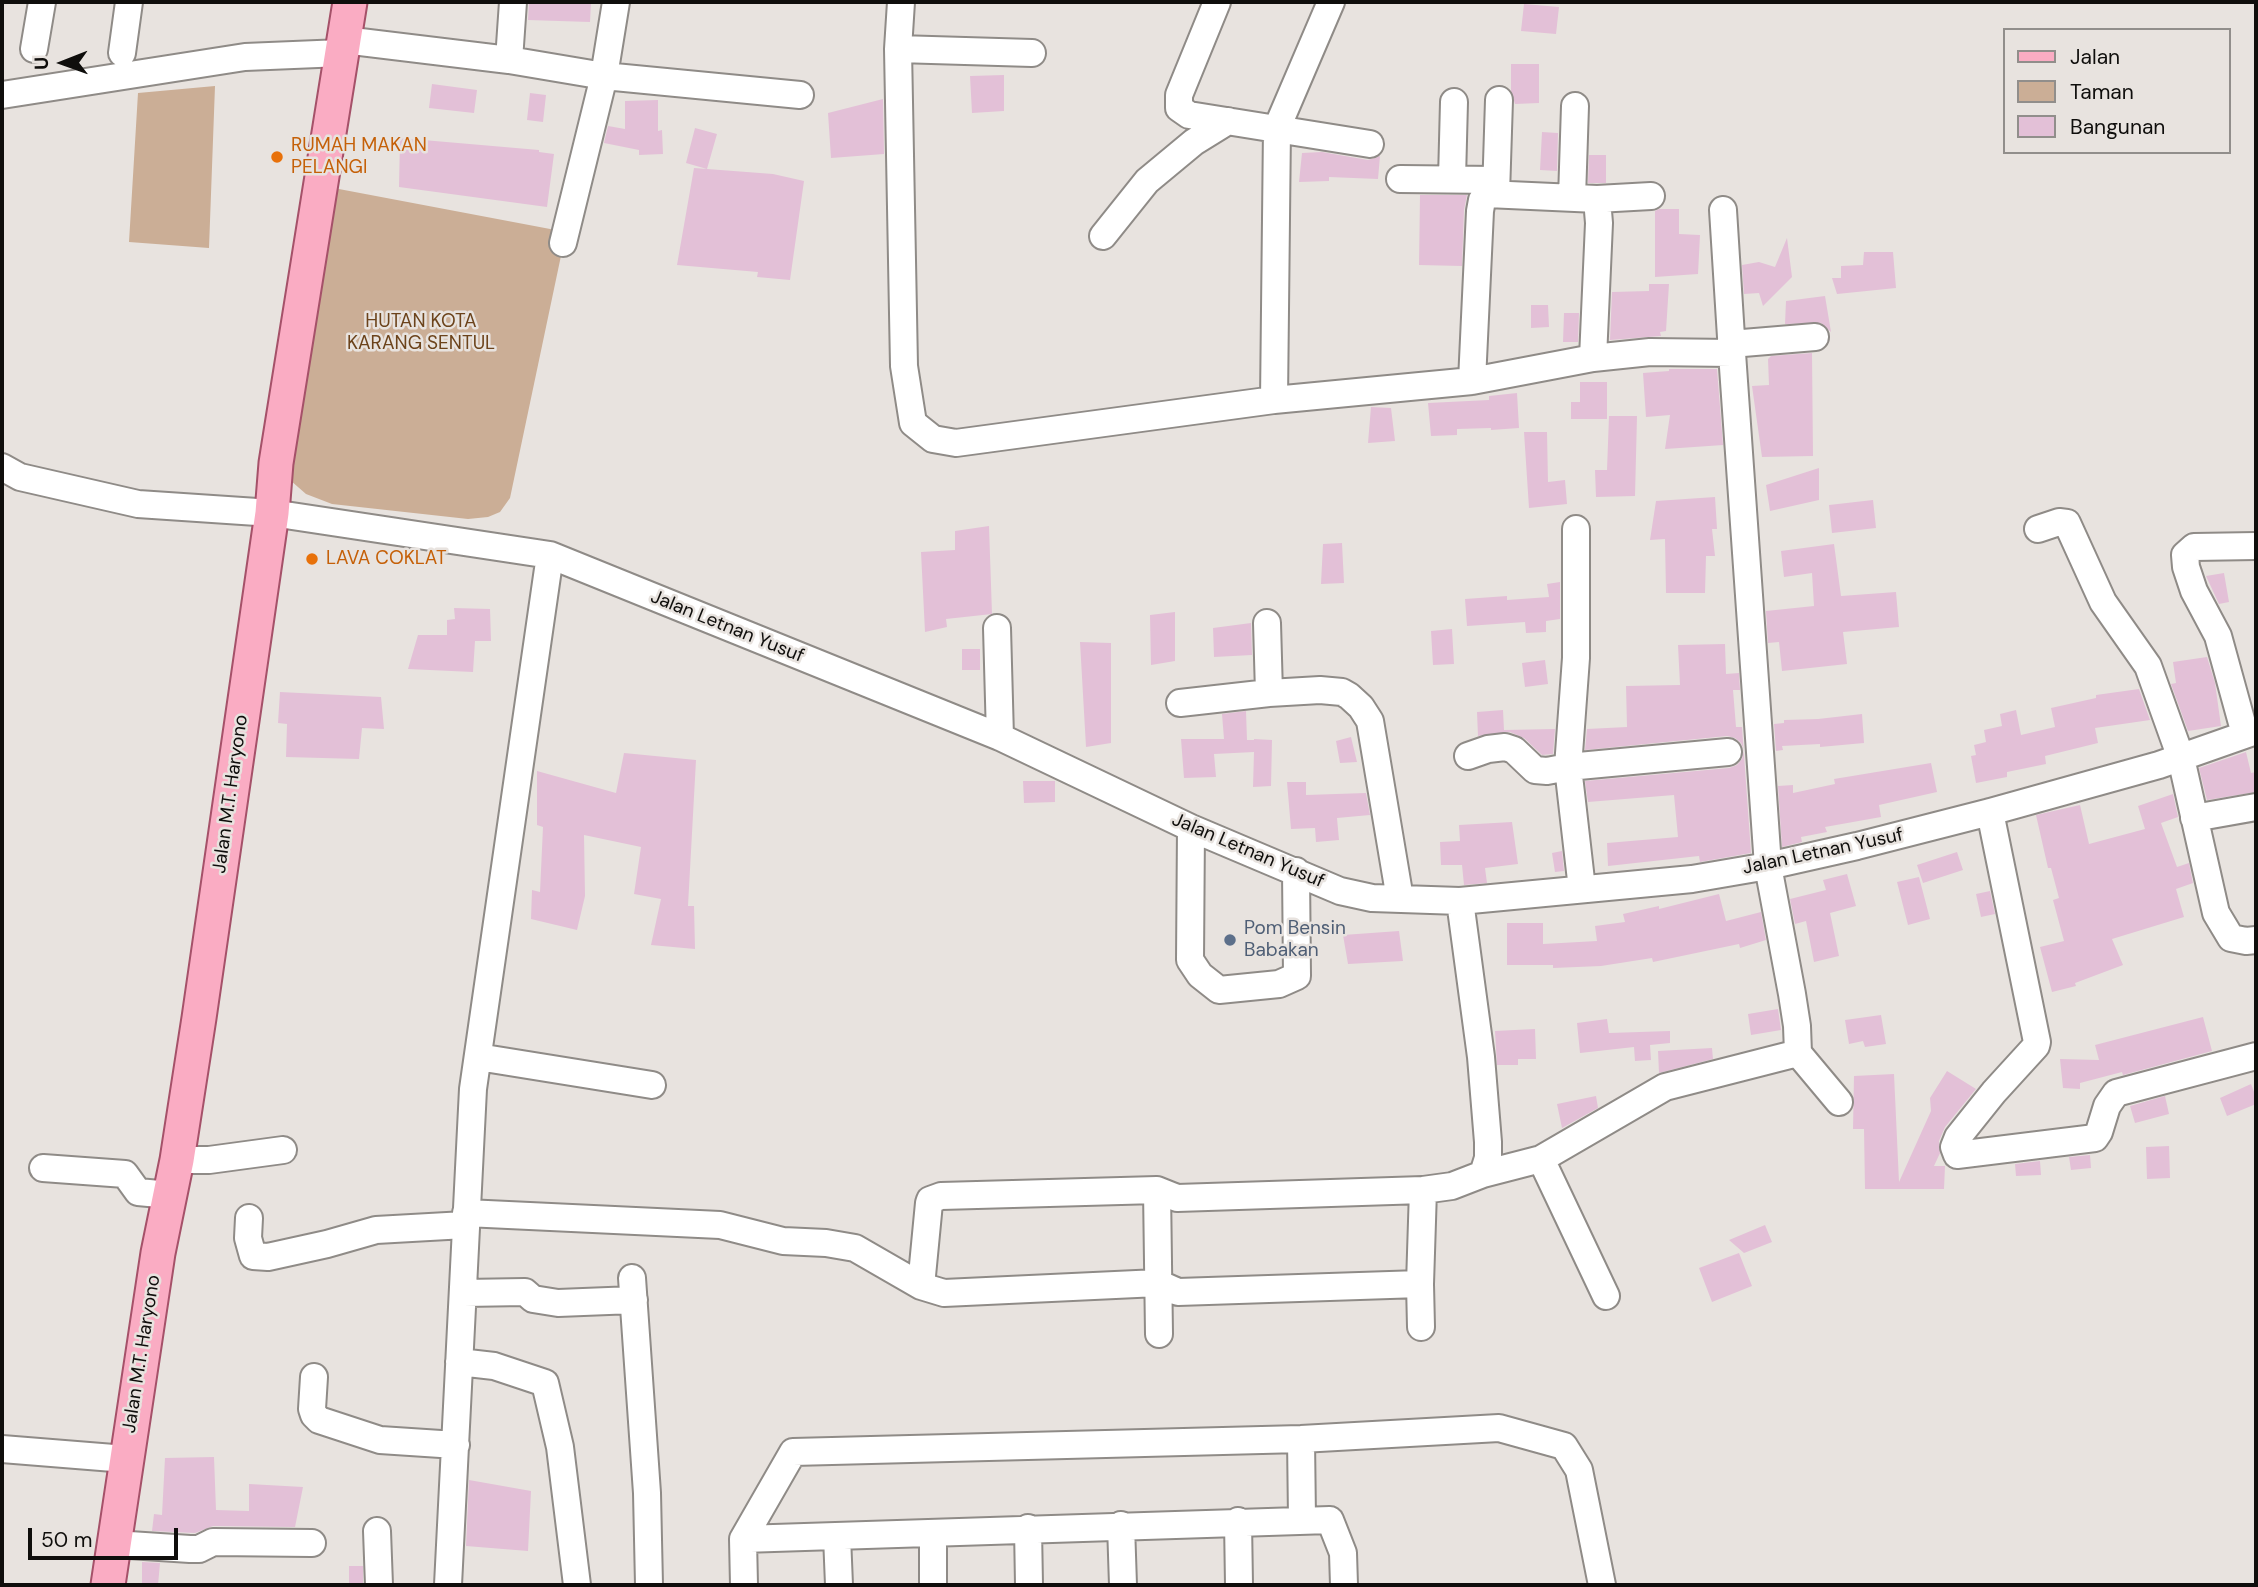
<!DOCTYPE html>
<html>
<head>
<meta charset="utf-8">
<style>
	body { margin:0 }
	#map { position:relative; width:2258px; height:1587px; overflow:hidden; background:#e8e3df; font-family:"DM Sans",sans-serif }
	canvas { display:block }
	.frame { position:absolute; inset:0; border:4px solid #0f0e0c; pointer-events:none }
	.legend { position:absolute; left:2003px; top:28px; width:228px; height:126px; box-sizing:border-box; background:#e8e3df; border:2px solid #918e8b; margin:0; padding:9px 12px; list-style:none; font-size:21px; color:#0f0e0c }
	.legend li { display:flex; align-items:center; gap:14px; height:35px }
	.legend b { width:35px; border:2px solid #918e8b }
	.north { position:absolute; left:28px; top:28px; width:70px; height:70px; -webkit-text-stroke:5px #e8e3df; paint-order:stroke; rotate:269deg; font-size:19px; font-weight:700; line-height:28px; text-align:center; color:#0f0e0c }
	.north::after { content:''; display:block; margin:auto; width:24px; height:32px; background:#0f0e0c; clip-path:polygon(50% 0,100% 100%,50% 72%,0 100%) }
	.scale { position:absolute; left:28px; top:1528px; width:150px; height:32px; box-sizing:border-box; border:4px solid #0f0e0c; border-top:0; padding-left:9px; font-size:21px; line-height:24px; white-space:nowrap; color:#0f0e0c; -webkit-text-stroke:5px #e8e3df; paint-order:stroke }
</style>
</head>
<body>
<div id="map">
<canvas width="2258" height="1587"></canvas>
<div class="frame"></div>
<ul class="legend">
<li><b style="height:9px;background:#faacc3"></b>Jalan</li>
<li><b style="height:19px;background:#cbae96"></b>Taman</li>
<li><b style="height:19px;background:#e3c0d7"></b>Bangunan</li>
</ul>
<div class="north">U</div>
<div class="scale">50 m</div>
</div>
<script>
const c = document.querySelector('canvas').getContext('2d');
c.lineJoin = 'round';
function paint(path, color) { c.fillStyle = color; c.fill(path, 'evenodd'); }
const shape = rows => new Path2D(rows.map(r => 'M' + r).join(''));
function trace(path, color, width, dash) { c.strokeStyle = color; c.lineWidth = width; c.lineCap = dash ? 'butt' : 'round'; c.setLineDash(dash || []); c.stroke(path); }
function label(font, color, halo, rows, align = 'center') {
  c.font = font + ' "DM Sans",sans-serif'; c.lineWidth = 5; c.setLineDash([]); c.textBaseline = 'middle'; c.strokeStyle = halo; c.fillStyle = color; for (const [text, x, y, turn = 0] of rows) {
    c.save(); c.translate(x, y); c.rotate((+turn || 0) * Math.PI / 180); c.textAlign = isNaN(turn) ? turn : align; if (halo) c.strokeText(text, 0, 0); c.fillText(text, 0, 0); c.restore();
  }
}
paint(shape([
	[215,86,209,248,129,242,138,93],
	[323,186,566,232,510,498,500,512,488,517,468,519,332,504,306,494,290,480]
]), '#cbae96');
paint(shape([
	[529,2,591,2,590,22,528,20],
	[1524,4,1559,7,1556,34,1521,31],
	[1511,64,1539,64,1539,103,1515,104,1511,91],
	[1004,75,1004,111,972,113,970,76],
	[432,84,477,90,474,113,429,108],
	[530,93,546,95,543,122,527,120],
	[883,99,884,154,831,158,828,113],
	[658,100,658,131,662,130,663,154,639,155,639,150,604,143,608,126,625,129,625,101],
	[695,128,717,134,707,169,686,163],
	[1542,132,1558,133,1557,171,1540,170],
	[400,138,539,150,539,152,554,154,547,207,399,187],
	[1322,152,1368,160,1380,156,1378,179,1329,177,1329,181,1299,182,1302,153],
	[1589,155,1606,155,1606,183,1588,183],
	[694,168,773,174,804,181,790,280,757,277,758,272,677,265],
	[1420,195,1467,195,1464,210,1462,266,1419,265],
	[1659,209,1679,209,1679,234,1700,235,1698,274,1655,277,1655,211],
	[1787,238,1792,277,1763,306,1759,293,1744,294,1742,265,1759,262,1775,267],
	[1864,252,1893,252,1896,288,1837,294,1832,278,1841,278,1841,266,1863,265],
	[1649,284,1669,284,1666,331,1660,332,1661,336,1610,340,1612,292,1649,291],
	[1825,296,1831,332,1821,323,1785,324,1786,301],
	[1531,305,1548,305,1549,327,1531,328],
	[1564,313,1579,313,1578,342,1563,342],
	[1812,353,1813,456,1762,457,1752,386,1769,385,1768,359,1771,356],
	[1669,369,1717,369,1723,445,1665,449,1670,415,1646,417,1643,373,1669,371],
	[1580,382,1607,382,1607,419,1571,419,1571,402,1580,402],
	[1517,393,1519,428,1491,430,1491,428,1457,429,1457,435,1431,436,1428,403,1489,400,1489,396],
	[1371,407,1391,408,1395,441,1368,443],
	[1609,416,1637,416,1635,496,1596,497,1595,470,1607,470],
	[1524,432,1547,432,1548,482,1565,480,1567,504,1529,508],
	[1819,468,1819,500,1770,511,1766,485],
	[1715,497,1717,529,1712,529,1715,556,1706,556,1705,593,1666,593,1665,539,1650,540,1656,501],
	[1873,500,1876,528,1832,533,1829,505],
	[989,526,992,614,946,619,947,627,925,632,921,552,955,550,955,531],
	[1342,543,1344,583,1321,584,1323,544],
	[1834,544,1841,596,1896,592,1899,627,1843,632,1847,664,1782,671,1779,642,1768,643,1766,611,1814,606,1812,573,1784,577,1781,551],
	[2224,573,2229,602,2219,604,2206,576],
	[1560,582,1560,619,1546,621,1546,632,1526,633,1525,622,1467,626,1465,599,1507,596,1507,600,1549,597,1547,584],
	[454,608,490,609,491,641,475,641,473,672,408,669,418,635,447,635,447,620,455,619],
	[1175,612,1175,661,1151,665,1150,615],
	[1251,623,1252,655,1214,657,1213,628],
	[1452,629,1454,664,1433,665,1431,631],
	[1080,642,1111,643,1111,743,1086,747],
	[1725,644,1726,674,1739,673,1740,690,1733,690,1736,727,1742,727,1751,853,1700,862,1699,856,1608,866,1607,843,1678,837,1674,795,1588,802,1585,781,1729,768,1737,765,1742,759,1744,750,1741,743,1735,738,1727,736,1585,750,1587,729,1627,727,1626,686,1680,685,1678,645],
	[962,649,980,649,980,670,962,670],
	[2207,657,2215,683,2221,726,2188,731,2171,684,2176,683,2173,662],
	[1545,660,1548,684,1525,687,1522,663],
	[2139,689,2150,720,2095,728,2098,743,2045,756,2046,764,2007,772,2007,777,1976,783,1971,756,1976,755,1974,745,1986,742,1984,730,2002,726,2000,714,2016,710,2021,735,2055,727,2051,708,2096,698,2096,695],
	[280,692,381,697,384,729,362,728,359,759,286,757,287,724,278,723],
	[1503,710,1504,730,1555,729,1553,754,1542,755,1524,738,1510,732,1478,736,1477,712],
	[1246,711,1247,740,1254,740,1254,745,1254,739,1272,740,1271,786,1253,787,1254,752,1214,754,1216,777,1184,778,1181,739,1224,739,1222,714],
	[1862,714,1864,743,1820,747,1820,744,1782,746,1783,750,1776,751,1774,724,1784,723,1784,720,1818,719],
	[1351,737,1357,762,1340,763,1336,741],
	[2246,752,2251,773,2256,772,2256,792,2207,800,2199,768],
	[624,753,696,760,688,906,694,906,695,949,651,945,661,899,634,894,641,847,584,835,585,896,577,930,531,919,532,890,540,892,543,827,537,825,537,771,616,793],
	[1931,763,1937,792,1879,805,1881,817,1825,827,1827,832,1801,837,1802,842,1782,847,1778,786,1793,785,1793,793,1835,784,1834,779],
	[1023,781,1055,781,1055,802,1024,803],
	[1287,782,1306,782,1306,795,1366,793,1370,815,1337,818,1339,840,1316,842,1315,828,1291,829],
	[2173,794,2178,817,2161,823,2177,867,2189,863,2193,883,2176,889,2184,917,2112,939,2123,965,2075,983,2076,986,2052,992,2040,947,2064,941,2053,900,2059,898,2051,868,2048,868,2036,815,2080,805,2089,844,2145,829,2138,806],
	[1512,822,1518,864,1485,868,1487,883,1464,885,1462,865,1441,865,1440,842,1460,841,1459,825],
	[1562,851,1564,871,1555,872,1552,853],
	[1957,852,1963,870,1923,883,1917,865],
	[1847,874,1856,906,1830,913,1839,956,1814,962,1806,921,1795,924,1790,899,1826,890,1823,880],
	[1919,877,1930,919,1908,925,1897,882],
	[1990,891,1995,914,1981,917,1976,894],
	[1719,894,1726,921,1761,912,1766,940,1740,948,1739,944,1653,962,1652,958,1601,966,1553,968,1553,965,1507,965,1507,923,1543,923,1543,944,1597,941,1595,926,1625,922,1623,914,1659,906,1659,909],
	[1399,931,1403,961,1348,964,1343,935],
	[1778,1009,1781,1030,1751,1035,1748,1014],
	[1881,1015,1886,1044,1865,1047,1863,1041,1849,1044,1845,1020],
	[2203,1017,2212,1051,2123,1075,2122,1072,2080,1083,2080,1089,2063,1088,2060,1059,2099,1060,2095,1045],
	[1607,1019,1609,1033,1670,1031,1670,1043,1650,1045,1651,1060,1635,1061,1634,1047,1580,1053,1577,1023],
	[1535,1029,1536,1059,1518,1059,1518,1065,1497,1065,1495,1031],
	[1712,1048,1713,1059,1659,1073,1658,1051],
	[1947,1071,1976,1089,1945,1127,1939,1141,1940,1153,1934,1166,1945,1166,1944,1189,1865,1189,1864,1129,1853,1129,1854,1076,1894,1074,1899,1182,1931,1111,1930,1098],
	[2251,1084,2256,1097,2256,1104,2227,1116,2220,1098],
	[1596,1096,1598,1108,1562,1128,1557,1104],
	[2165,1096,2169,1114,2135,1123,2130,1106],
	[2169,1146,2170,1178,2147,1179,2146,1147],
	[2090,1155,2091,1168,2071,1170,2069,1157],
	[2040,1161,2041,1175,2016,1176,2015,1164],
	[1765,1225,1772,1242,1744,1253,1729,1240],
	[1739,1253,1752,1286,1712,1302,1699,1268],
	[214,1457,216,1510,249,1511,249,1484,303,1487,295,1527,213,1526,195,1533,152,1531,154,1514,162,1515,165,1458],
	[469,1480,531,1491,528,1551,466,1546],
	[142,1562,160,1563,158,1585,142,1585],
	[349,1566,363,1566,363,1585,349,1585]
]), '#e3c0d7');
const minor = shape([
	[901,2,898,49,904,366,913,423,933,439,956,443,1274,400,1472,381,1593,358,1650,352,1732,353,1768,866,1792,994,1797,1026,1798,1053],
	[1217,2,1179,95,1179,108,1189,115,1370,144],
	[344,40,509,60,604,76,800,95],
	[34,49,42,2],
	[898,49,1032,53],
	[122,53,129,2],
	[509,60,513,2],
	[2,95,245,57,342,53],
	[1400,179,1496,180],
	[1452,179,1454,102],
	[1496,194,1499,100],
	[1572,198,1575,106],
	[1597,199,1651,196],
	[1723,210,1732,353],
	[1103,236,1147,181,1194,142,1228,121],
	[563,243,604,76,616,2],
	[1731,344,1815,337],
	[1472,381,1480,211,1482,200,1487,194,1597,199,1599,223,1593,358],
	[1274,400,1277,128,1331,2],
	[2,467,20,477,138,504,272,513,550,555,1000,737,1191,828,1340,891,1372,898,1460,901,1692,879,1768,866,1857,846,1990,812,2159,765,2256,731],
	[1576,529,1576,658,1568,767,1582,889],
	[2038,529,2059,522,2067,523,2103,602,2148,666,2181,758,2216,913,2231,938,2246,941,2256,940],
	[1267,623,1269,693],
	[997,628,1000,737],
	[1180,703,1269,693,1320,690,1342,692,1349,696,1361,707,1370,721,1400,899],
	[2245,734,2218,636,2194,591,2186,567,2185,555,2194,547,2256,546],
	[1468,756,1488,749,1505,747,1514,750,1535,770,1547,771,1568,767,1728,752],
	[1990,812,2037,1042,2036,1046,1994,1092,1958,1137,1954,1147,1957,1155,2095,1138,2099,1132,2107,1106,2116,1093,2256,1056],
	[2194,818,2256,807],
	[1191,828,1190,960,1200,975,1219,990,1279,984,1297,976,1296,871],
	[478,1057,652,1085],
	[1541,1159,1606,1296],
	[177,1160,209,1160,283,1150],
	[43,1168,125,1174,138,1192,170,1195],
	[1483,1174,1541,1159,1665,1087,1798,1053,1839,1102],
	[1157,1190,1159,1334],
	[466,1213,720,1225,783,1241,826,1243,855,1248,921,1286,944,1293,1158,1283,1178,1292,1420,1284,1423,1190],
	[249,1218,248,1238,253,1256,268,1257,327,1244,376,1230,465,1225],
	[632,1278,647,1493,649,1585],
	[1420,1284,1421,1327],
	[921,1286,929,1203,930,1200,941,1196,1157,1190,1177,1198,1423,1190,1452,1186,1483,1174,1488,1158,1488,1142,1481,1057,1460,901],
	[464,1293,525,1292,533,1299,558,1303,634,1300],
	[459,1362,494,1366,545,1383,560,1447,577,1585],
	[314,1377,312,1409,314,1415,319,1420,380,1440,456,1445],
	[1301,1439,1302,1519],
	[2,1449,126,1459],
	[1238,1521,1239,1585],
	[1121,1525,1123,1585],
	[1028,1528,1029,1585],
	[377,1531,379,1585],
	[933,1533,933,1585],
	[837,1536,839,1585],
	[743,1539,1330,1520,1343,1553,1344,1585],
	[114,1544,190,1549,199,1549,213,1542,312,1543],
	[448,1585,473,1089,550,555],
	[744,1585,743,1539,793,1452,1301,1439,1499,1428,1564,1446,1579,1470,1602,1585]
]);
const major = shape([
	[108,1585,158,1253,177,1160,199,1018,272,513,276,463,350,2]
]);
trace(minor, '#8f8b87', 30);
trace(major, '#a55169', 37);
trace(minor, '#fff', 26);
trace(major, '#faacc3', 33);
for (const [x, y, r, color] of [
	[277,157,7,"#e8710a"],
	[312,559,7,"#e8710a"],
	[1230,940,7,"#5c6f8a"]
]) { const dot = new Path2D(); dot.arc(x, y, r, 0, 2 * Math.PI); c.fillStyle = color; c.fill(dot); trace(dot, '#e8e3df', 2.5); }
label('19px', '#c56008', '#e8e3df', [
	["RUMAH MAKAN",291,146],
	["PELANGI",291,168],
	["LAVA COKLAT",326,559]
], 'left');
label('19px', '#6c431b', '#e8e3df', [
	["HUTAN KOTA",421,322],
	["KARANG SENTUL",421,344]
]);
label('19px', '#0f0e0c', '#e8e3df', [
	["Jalan Letnan Yusuf",727,627,22],
	["Jalan M.T. Haryono",231,794,-82],
	["Jalan Letnan Yusuf",1248,851,23],
	["Jalan Letnan Yusuf",1823,852,-12],
	["Jalan M.T. Haryono",142,1354,-81]
]);
label('19px', '#4e5e75', '#e8e3df', [
	["Pom Bensin",1244,929],
	["Babakan",1244,951]
], 'left');
</script>
</body>
</html>
